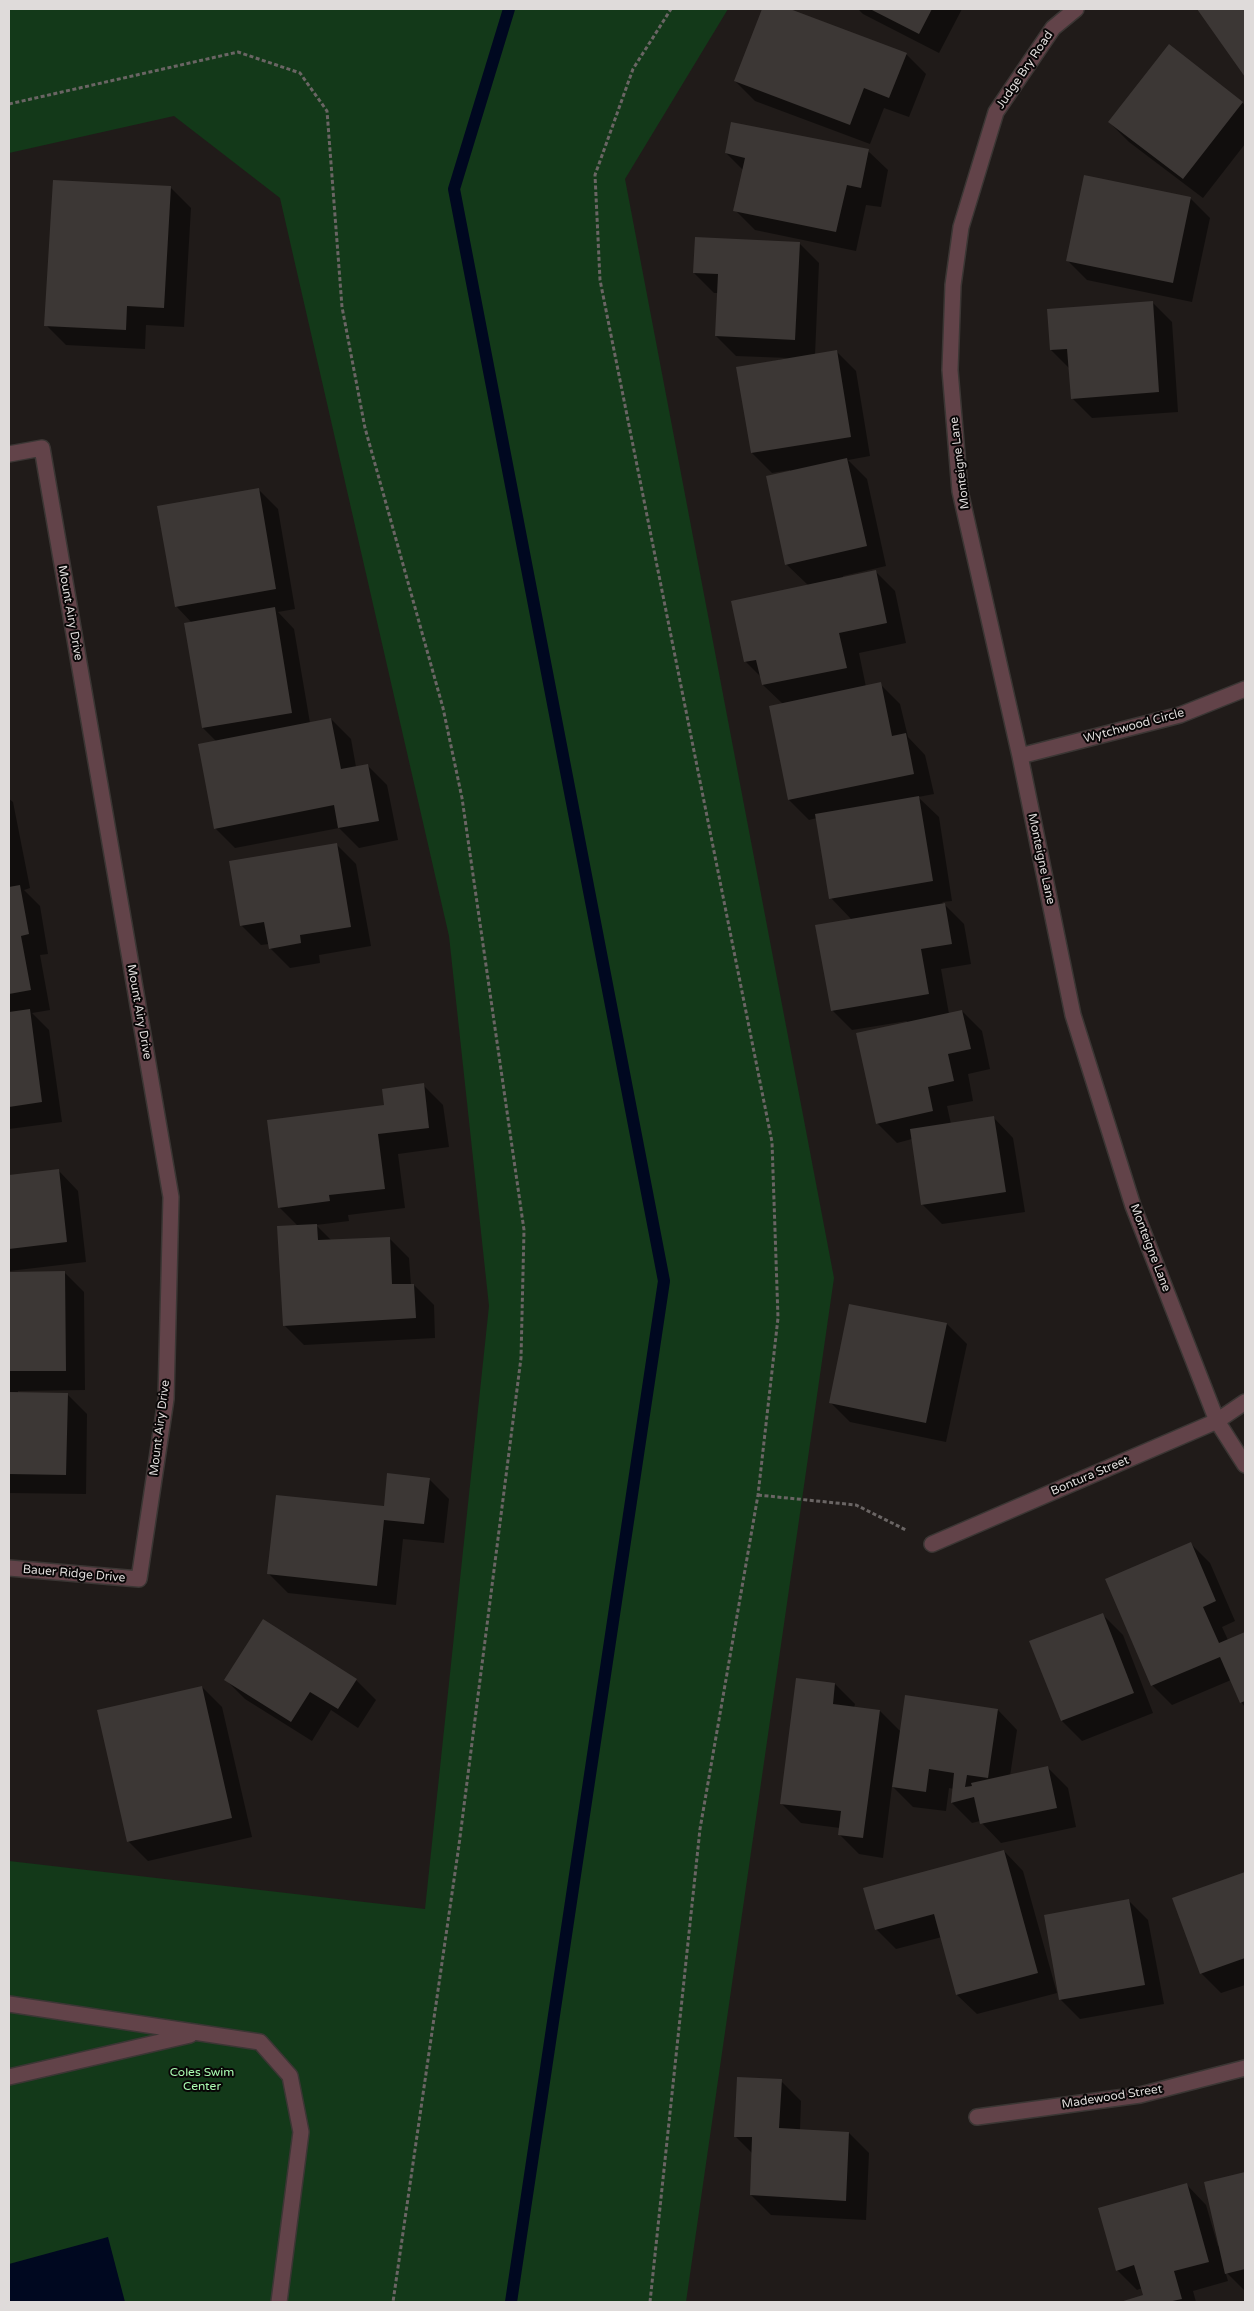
<!DOCTYPE html>
<html>
<head>
<meta charset="utf-8">
<style>
	body { margin:0 }
	#map { position:relative; width:1254px; height:2311px; overflow:hidden; background:#201b19; font-family:"Varela Round",sans-serif }
	canvas { display:block }
	.frame { position:absolute; inset:0; border:10px solid #dfdbda; pointer-events:none }
</style>
</head>
<body>
<div id="map">
<canvas width="1254" height="2311"></canvas>
<div class="frame"></div>
</div>
<script>
const c = document.querySelector('canvas').getContext('2d');
c.lineJoin = 'round';
function paint(path, color) { c.fillStyle = color; c.fill(path, 'evenodd'); }
const shape = rows => new Path2D(rows.map(r => 'M' + r).join(''));
function trace(path, color, width, dash) { c.strokeStyle = color; c.lineWidth = width; c.lineCap = dash ? 'butt' : 'round'; c.setLineDash(dash || []); c.stroke(path); }
function label(font, color, halo, rows, align = 'center') {
  c.font = font + ' "Varela Round",sans-serif'; c.lineWidth = 4; c.setLineDash([]); c.textBaseline = 'middle'; c.strokeStyle = halo; c.fillStyle = color; for (const [text, x, y, turn = 0] of rows) {
    c.save(); c.translate(x, y); c.rotate((+turn || 0) * Math.PI / 180); c.textAlign = isNaN(turn) ? turn : align; if (halo) c.strokeText(text, 0, 0); c.fillText(text, 0, 0); c.restore();
  }
}
paint(shape([
	[9,9,728,9,625,179,834,1278,686,2302,9,2302,9,1861,425,1909,489,1306,449,936,280,198,174,116,9,153]
]), '#133919');
paint(shape([
	[108,2237,125,2302,9,2302,9,2264]
]), '#000820');
paint(shape([
	[763,9,787,9,906,54,926,74,909,117,884,108,870,144,755,101,735,81],
	[858,9,962,9,939,53,863,14],
	[1198,9,1245,9,1245,75],
	[1242,102,1245,106,1245,144,1203,198,1129,142,1109,122],
	[868,151,888,170,881,207,866,205,856,251,755,230,735,210,743,170,726,153],
	[171,188,191,208,184,327,146,325,145,349,66,345,46,325],
	[1190,198,1210,218,1192,302,1087,280,1067,260],
	[799,243,819,263,815,355,836,351,856,371,870,456,848,460,867,479,886,566,843,576,843,578,875,571,895,591,906,643,859,653,866,687,880,684,900,704,908,737,925,755,934,794,918,797,939,817,952,901,942,902,964,924,971,964,941,969,949,1014,962,1011,982,1031,990,1069,968,1074,973,1101,947,1106,951,1124,994,1118,1013,1138,1025,1212,942,1224,922,1204,912,1139,897,1143,877,1123,907,1021,852,1030,832,1010,852,920,831,898,817,818,809,820,789,800,783,704,763,685,762,678,745,661,808,585,786,564,790,470,772,473,752,453,738,368,788,358,736,356,716,336,719,293,714,293,694,273],
	[1152,302,1172,322,1178,412,1092,418,1072,398,1070,369,1051,350],
	[258,489,278,509,295,609,278,612,294,629,310,723,331,719,351,739,356,767,367,765,387,785,398,840,359,848,339,828,235,848,215,828,216,741,203,728,192,623,176,606],
	[9,799,13,802,30,888,24,890,40,906,48,954,40,955,50,1010,32,1013,49,1030,62,1122,9,1129],
	[336,844,356,864,371,946,319,955,320,963,290,968,270,948,269,944,261,945,241,925],
	[423,1085,443,1105,449,1147,398,1154,405,1208,348,1215,349,1221,316,1225,332,1241,389,1238,409,1258,411,1285,414,1285,434,1305,435,1338,304,1345,284,1325,298,1226,279,1207,385,1106],
	[59,1171,78,1191,86,1262,9,1271,9,1176],
	[64,1272,84,1292,85,1390,18,1391,18,1393,67,1394,87,1414,86,1494,9,1493,9,1273],
	[947,1324,967,1344,946,1442,850,1422,830,1402],
	[429,1479,449,1499,444,1543,403,1539,396,1605,288,1593,268,1573,385,1507],
	[1190,1543,1210,1563,1235,1621,1222,1627,1228,1640,1245,1633,1245,1707,1241,1702,1231,1680,1172,1705,1152,1685],
	[1103,1615,1123,1635,1153,1713,1082,1741,1062,1721],
	[225,1679,356,1680,376,1700,358,1728,331,1710,312,1741,245,1699],
	[835,1684,855,1704,854,1708,880,1711,901,1732,998,1710,1017,1730,1010,1776,1048,1768,1068,1788,1076,1827,1001,1843,980,1821,972,1823,952,1803,954,1789,949,1788,946,1811,913,1807,892,1786,883,1858,859,1854,839,1834,840,1828,801,1823,781,1803],
	[202,1687,222,1707,252,1837,148,1861,128,1841],
	[1004,1851,1023,1871,1057,1993,977,2014,957,1995,942,1937,896,1949,876,1929],
	[1245,1873,1245,1985,1221,1993,1201,1973,1174,1899],
	[1128,1900,1148,1920,1164,2004,1080,2019,1060,1999],
	[781,2081,801,2101,800,2130,849,2133,869,2153,866,2220,771,2215,751,2195,753,2154,735,2136],
	[1245,2173,1245,2291,1225,2271,1228,2281,1193,2291,1196,2302,1123,2302,1144,2296,1142,2288,1137,2290,1117,2270,1187,2185,1206,2205,1218,2246,1220,2245,1206,2183]
]), '#0007');
trace(shape([
	[509,9,454,189,664,1281,511,2302]
]), '#000820', 12);
paint(shape([
	[762,9,790,9,907,53,889,98,864,88,850,125,734,81],
	[870,9,932,9,919,34],
	[1197,9,1245,9,1245,77],
	[1169,44,1243,102,1183,179,1108,122],
	[731,122,869,149,861,188,847,185,836,232,733,211,745,158,725,153],
	[1084,175,1191,197,1173,283,1066,261],
	[53,180,171,186,164,308,127,306,126,330,44,326],
	[695,237,800,242,795,340,715,336,718,274,693,273],
	[1153,301,1159,392,1071,399,1067,349,1050,350,1047,309],
	[837,350,851,437,751,453,736,367],
	[847,458,867,546,785,565,766,476],
	[259,488,276,589,175,607,157,506],
	[876,570,887,623,839,633,847,668,762,685,756,660,744,662,731,601],
	[275,607,292,713,202,728,184,623],
	[881,682,892,736,906,733,914,774,788,800,769,706],
	[331,718,341,769,368,764,379,821,338,828,334,805,214,829,198,744],
	[919,796,933,881,829,899,815,814],
	[337,843,351,927,300,935,301,943,269,949,264,922,240,926,229,861],
	[20,885,29,934,21,936,31,990,9,994,9,887],
	[945,903,952,944,921,949,929,994,831,1011,815,925],
	[30,1009,42,1102,9,1107,9,1012],
	[962,1010,971,1049,948,1054,954,1081,928,1087,933,1111,876,1124,856,1033],
	[424,1083,429,1128,378,1134,385,1189,329,1195,330,1201,278,1208,267,1120,384,1105,382,1089],
	[994,1116,1006,1192,921,1205,910,1129],
	[59,1169,67,1242,9,1249,9,1175],
	[317,1224,318,1240,390,1237,392,1284,414,1284,416,1318,283,1326,277,1226],
	[65,1271,66,1371,9,1371,9,1272],
	[849,1304,947,1323,926,1423,829,1403],
	[9,1392,68,1393,66,1475,9,1474],
	[387,1473,430,1478,424,1524,384,1520,377,1586,267,1574,276,1495,384,1506],
	[1191,1542,1216,1601,1203,1607,1219,1643,1245,1632,1245,1701,1240,1703,1220,1657,1151,1686,1105,1579],
	[1103,1613,1134,1693,1061,1721,1029,1641],
	[263,1619,357,1679,338,1709,310,1692,291,1722,224,1680],
	[796,1678,835,1683,833,1704,880,1710,863,1838,838,1835,841,1811,780,1804],
	[202,1686,232,1818,127,1842,97,1710],
	[905,1695,998,1709,988,1778,967,1775,965,1787,972,1786,971,1783,1048,1766,1057,1808,980,1824,974,1797,951,1803,954,1773,929,1769,926,1792,892,1787],
	[1004,1850,1038,1973,956,1995,934,1914,875,1930,863,1888],
	[1245,1872,1245,1958,1200,1974,1172,1898],
	[1129,1899,1145,1985,1059,2000,1044,1915],
	[737,2077,782,2079,779,2128,849,2132,846,2201,750,2195,752,2137,734,2137],
	[1245,2172,1245,2269,1225,2274,1204,2182],
	[1187,2183,1209,2262,1174,2271,1182,2299,1168,2302,1120,2302,1143,2295,1134,2265,1116,2271,1098,2208]
]), '#3c3735');
const minor = shape([
	[1076,9,1053,28,996,112,961,227,953,285,950,370,960,491,1020,756,1073,1015,1133,1206,1217,1421,1245,1465],
	[9,454,42,448,171,1197,166,1399,139,1579,9,1568],
	[1020,756,1180,715,1245,689],
	[932,1544,1217,1421,1245,1402],
	[9,2004,260,2042,290,2076,301,2132,279,2302],
	[9,2077,190,2035],
	[977,2117,1140,2095,1245,2068]
]);
trace(minor, '#3b3634', 18);
trace(shape([
	[9,104,238,52,300,73,327,111,342,307,365,428,443,708,462,798,524,1230,521,1358,459,1845,393,2302],
	[758,1495,856,1505,906,1530],
	[650,2302,700,1829,758,1495,778,1318,772,1142,600,280,595,175,633,69,671,9]
]), '#6a6564', 3, [4, 2.5]);
trace(minor, '#624349', 15);
label('12px', '#dfdbda', '#080606', [
	["Judge Bry Road",1025,70,-56],
	["Monteigne Lane",960,463,-97],
	["Mount Airy Drive",70,613,80],
	["Wytchwood Circle",1134,726,-15],
	["Monteigne Lane",1041,859,78],
	["Mount Airy Drive",139,1012,80],
	["Monteigne Lane",1150,1248,69],
	["Mount Airy Drive",160,1428,-83],
	["Bontura Street",1090,1476,-23],
	["Bauer Ridge Drive",74,1574,5],
	["Madewood Street",1112,2097,-9]
]);
label('12px', '#abfcb2', '#080606', [
	["Coles Swim",202,2073],
	["Center",202,2087]
]);
</script>
</body>
</html>
